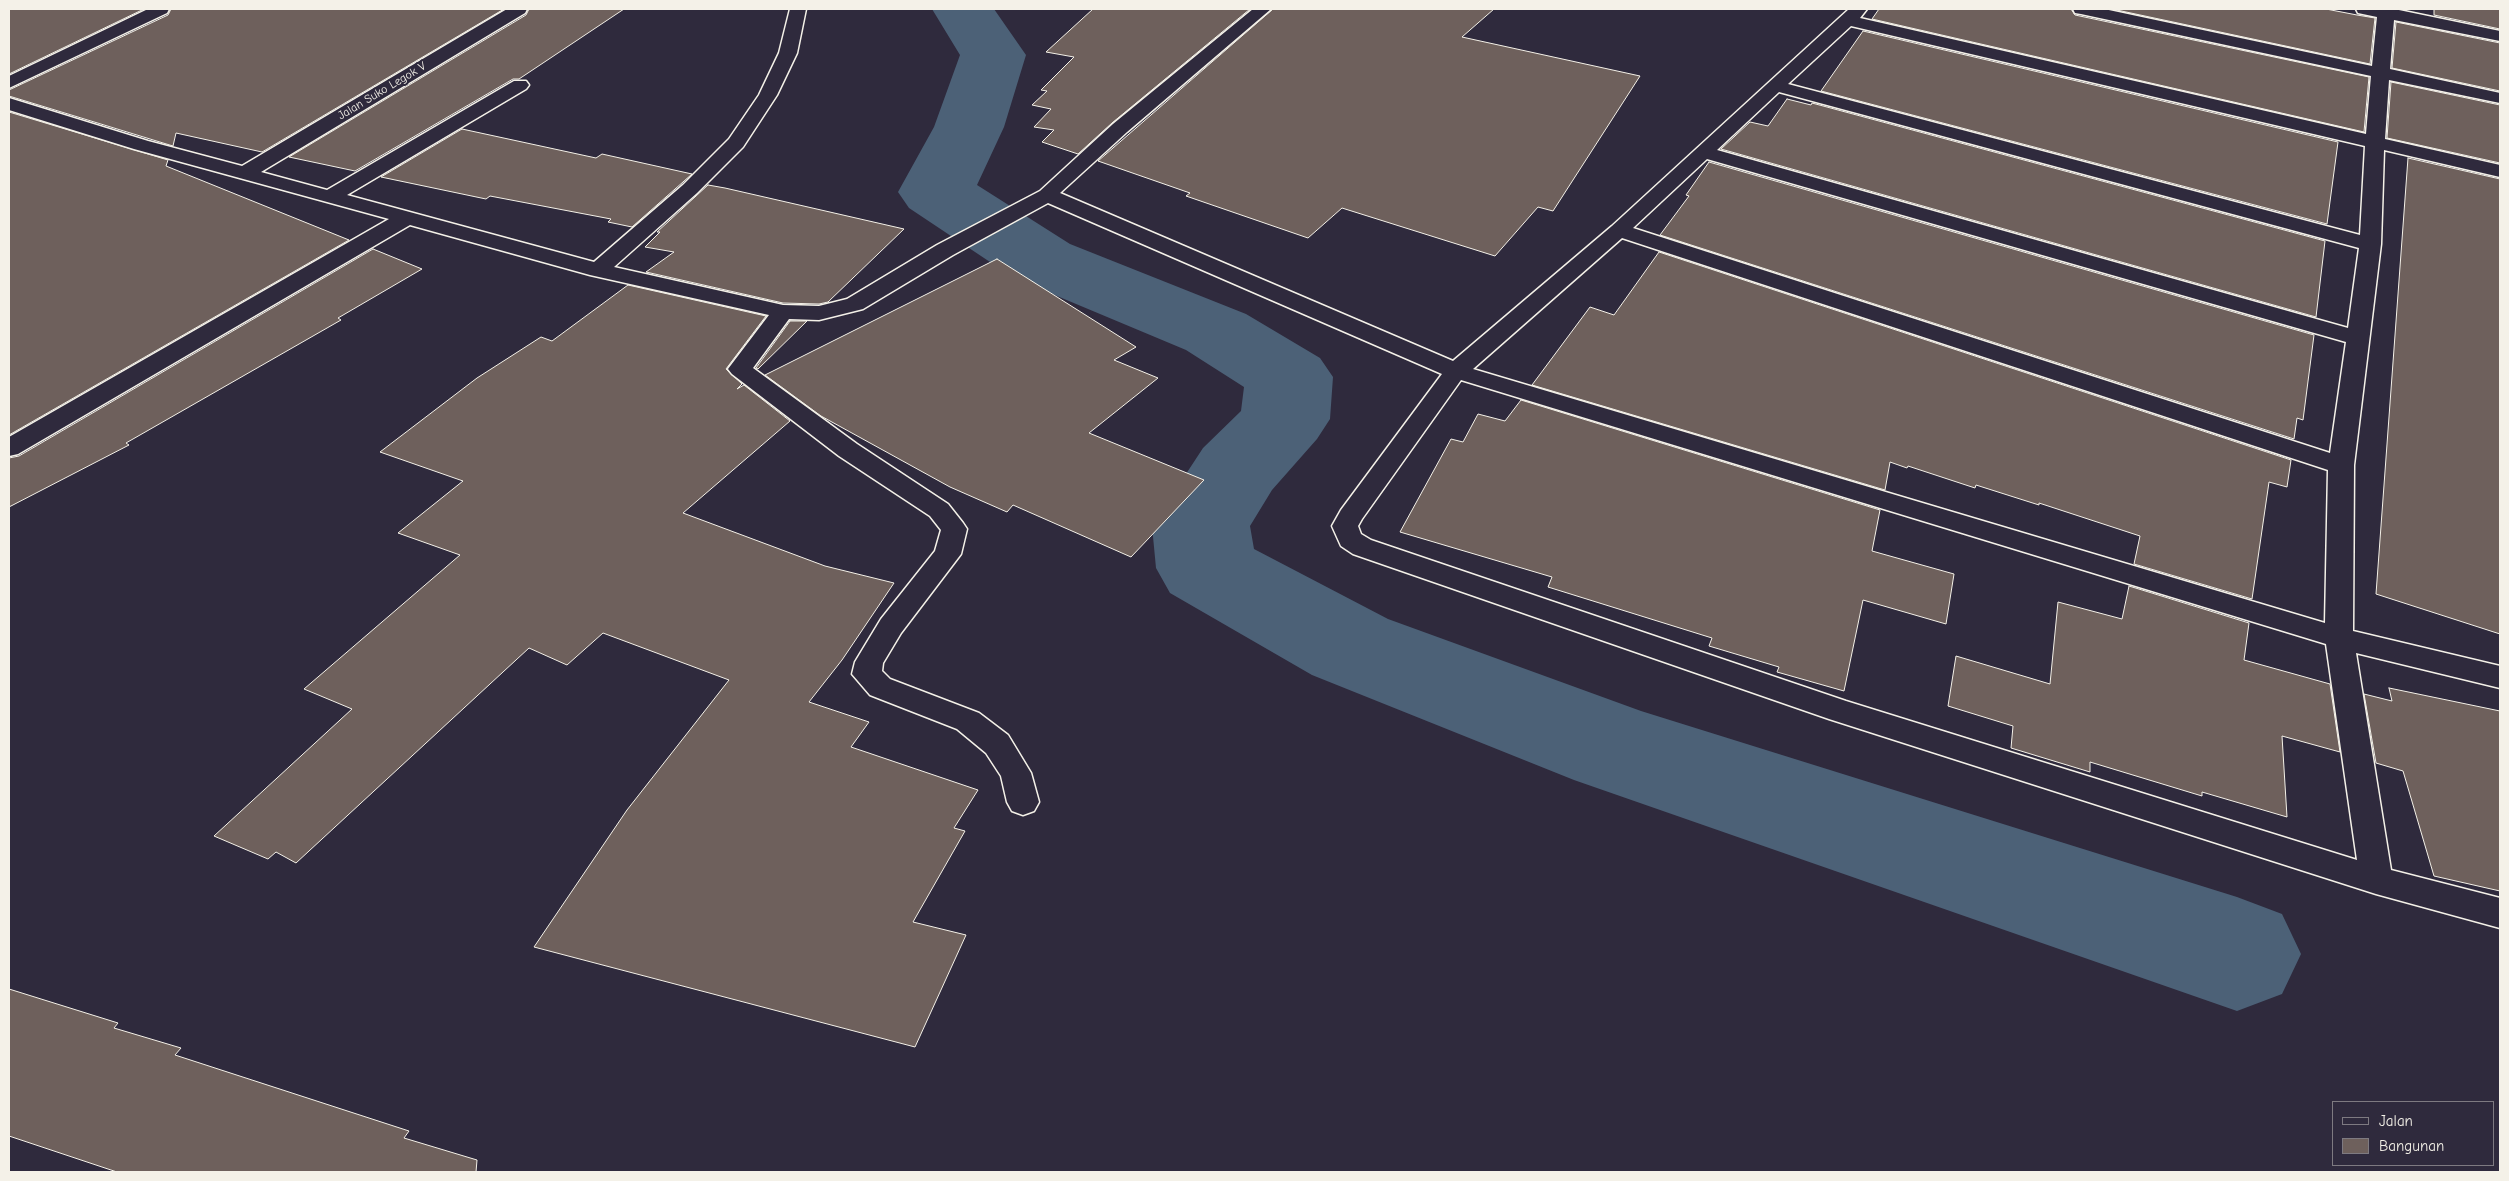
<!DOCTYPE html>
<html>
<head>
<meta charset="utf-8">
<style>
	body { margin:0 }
	#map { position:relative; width:2509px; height:1181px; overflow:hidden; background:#2f2a3d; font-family:"Comic Neue",sans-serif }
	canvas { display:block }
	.frame { position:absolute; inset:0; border:10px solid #f4f1e8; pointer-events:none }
	.legend { position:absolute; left:2332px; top:1101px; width:162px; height:65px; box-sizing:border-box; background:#2f2a3d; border:1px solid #7e7a81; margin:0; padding:6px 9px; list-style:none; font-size:15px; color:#f4f1e8 }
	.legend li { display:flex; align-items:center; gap:10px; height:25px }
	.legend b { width:25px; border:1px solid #7e7a81 }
</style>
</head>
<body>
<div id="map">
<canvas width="2509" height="1181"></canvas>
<div class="frame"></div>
<ul class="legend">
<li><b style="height:6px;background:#2f2a3d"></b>Jalan</li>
<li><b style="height:14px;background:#6e605c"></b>Bangunan</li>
</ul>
</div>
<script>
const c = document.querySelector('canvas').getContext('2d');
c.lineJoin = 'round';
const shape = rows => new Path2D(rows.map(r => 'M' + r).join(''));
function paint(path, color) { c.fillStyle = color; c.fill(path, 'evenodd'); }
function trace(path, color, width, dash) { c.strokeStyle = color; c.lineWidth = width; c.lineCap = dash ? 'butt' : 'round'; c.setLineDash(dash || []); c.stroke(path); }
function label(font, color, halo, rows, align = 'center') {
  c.font = font + ' "Comic Neue",sans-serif'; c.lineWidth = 4; c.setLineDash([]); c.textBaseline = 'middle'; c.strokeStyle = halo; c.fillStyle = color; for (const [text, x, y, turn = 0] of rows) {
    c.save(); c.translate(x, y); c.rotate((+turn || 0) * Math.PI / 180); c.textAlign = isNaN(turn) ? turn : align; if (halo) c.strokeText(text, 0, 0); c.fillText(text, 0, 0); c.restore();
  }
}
paint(shape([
	[932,9,994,9,1026,55,1004,127,977,185,1070,244,1246,314,1320,358,1333,377,1330,419,1317,439,1272,490,1250,526,1254,549,1388,619,1641,711,2237,897,2282,914,2301,954,2282,994,2237,1011,1574,780,1312,675,1170,593,1156,568,1152,526,1203,448,1241,411,1244,387,1186,350,1014,278,909,208,898,192,934,127,960,55,932,9]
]), '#4c6177');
const building = shape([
	[9,9,144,9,9,74,9,9],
	[171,9,504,9,262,152,176,133,173,146,9,96,9,90,168,15,171,9],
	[529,9,624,9,519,79,513,79,355,171,289,157,526,15,529,9],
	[1093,9,1250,9,1112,123,1078,154,1042,142,1054,130,1034,127,1051,109,1032,105,1047,91,1041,90,1074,57,1046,52,1093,9],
	[1273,9,1494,9,1462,37,1640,76,1553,211,1538,207,1495,256,1342,208,1308,238,1186,196,1190,193,1098,161,1273,9],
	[1879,9,2071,9,2075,15,2369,77,2364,132,1872,19,1879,9],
	[2112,9,2326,9,2357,15,2375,18,2370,64,2112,9],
	[2434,9,2500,9,2500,29,2434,15,2434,9],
	[2396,22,2500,43,2500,91,2392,68,2396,22],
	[1863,31,2338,142,2327,224,1821,91,1863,31],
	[2391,82,2500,105,2500,163,2387,138,2391,82],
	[1787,99,1811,105,1812,103,2325,241,2316,317,1721,149,1750,122,1768,126,1787,99],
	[9,112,168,160,166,166,349,240,9,435,9,112],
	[462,129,596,158,602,154,692,174,632,227,608,222,611,219,490,196,486,199,381,177,462,129],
	[2408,158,2500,179,2500,634,2376,594,2408,158],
	[1709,162,2314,335,2303,420,2297,418,2294,439,1660,235,1689,196,1686,195,1709,162],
	[708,185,725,188,904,229,828,302,819,304,783,303,646,272,674,252,645,247,660,232,657,232,708,185],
	[373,249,422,269,338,318,341,320,126,443,129,445,9,507,9,458,19,456,373,249],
	[1659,252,2291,460,2287,487,2269,482,2252,599,2134,564,2140,536,2039,503,2039,505,1976,485,1975,488,1908,466,1907,468,1890,462,1885,490,1532,385,1590,307,1614,315,1659,252],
	[997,259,1136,347,1114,360,1158,378,1089,433,1204,480,1131,557,1013,505,1007,512,950,487,821,416,765,375,997,259],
	[628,285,766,316,726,369,742,384,737,389,744,385,790,421,683,513,825,566,894,583,842,660,809,702,869,722,851,747,978,790,954,828,965,831,913,922,966,935,915,1047,534,947,627,810,729,680,603,633,567,665,529,648,296,863,276,852,268,859,214,836,352,709,304,689,460,555,398,533,463,481,380,452,477,378,541,337,552,341,628,285],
	[790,321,807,321,758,369,756,368,790,321],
	[1521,400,1880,510,1872,551,1954,574,1946,624,1863,600,1844,691,1777,672,1779,667,1709,646,1712,638,1548,587,1552,577,1400,532,1451,439,1463,442,1478,414,1505,421,1521,400],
	[2129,586,2249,623,2244,660,2330,684,2340,752,2282,736,2287,817,2202,792,2202,796,2090,762,2090,772,2011,748,2013,726,1948,706,1956,656,2050,684,2058,602,2122,619,2129,586],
	[2389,688,2500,711,2500,891,2434,876,2403,771,2376,763,2364,694,2392,701,2389,688],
	[9,989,118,1023,114,1028,181,1048,175,1055,409,1131,404,1138,477,1160,476,1172,117,1172,9,1136,9,989]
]);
paint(building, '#6e605c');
trace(building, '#f4f1e8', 1);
const minor = shape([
	[148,9,169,9,167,13,9,88,9,76,148,9],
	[507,9,527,9,525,13,261,172,327,190,514,81,526,81,529,85,526,89,347,195,594,262,683,185,729,139,759,95,779,53,790,9,806,9,797,53,777,95,743,147,697,193,614,267,783,305,819,306,847,299,937,245,1040,191,1113,124,1253,9,1271,9,1127,132,1060,193,1453,361,1612,226,1849,9,1867,9,1860,18,2366,134,2371,76,2081,14,2075,13,2073,9,2104,9,2372,66,2377,17,2358,13,2356,9,2394,9,2500,31,2500,41,2394,20,2390,69,2500,93,2500,103,2389,80,2385,139,2500,165,2500,177,2384,150,2381,244,2354,465,2353,631,2500,666,2500,688,2356,653,2391,870,2500,898,2500,928,2376,894,1829,719,1353,554,1341,546,1332,526,1341,510,1442,374,1048,203,953,255,863,309,819,320,789,319,753,368,857,444,948,504,963,523,967,529,961,554,901,633,883,663,882,671,890,679,979,713,1008,735,1031,773,1039,802,1034,811,1023,815,1012,811,1007,802,1001,776,986,753,957,729,870,695,852,674,855,662,881,619,935,551,941,530,930,516,839,456,732,374,728,369,769,315,590,275,410,225,18,454,9,456,9,437,389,219,134,149,9,110,9,98,148,141,242,166,507,9],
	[1851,26,2365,146,2360,235,1788,84,1851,26],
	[1779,92,2359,248,2348,328,1717,150,1779,92],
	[1707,159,2346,342,2330,453,1633,228,1707,159],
	[1622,238,2328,470,2325,623,1473,369,1622,238],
	[1461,380,2326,644,2357,860,1846,701,1371,540,1361,534,1358,526,1362,519,1461,380]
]);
trace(minor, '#f4f1e8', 3);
paint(minor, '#2f2a3d');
label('12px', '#f4f1e8', '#2f2a3d', [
	["Jalan Suko Legok V",382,91,-31]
]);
</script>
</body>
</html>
